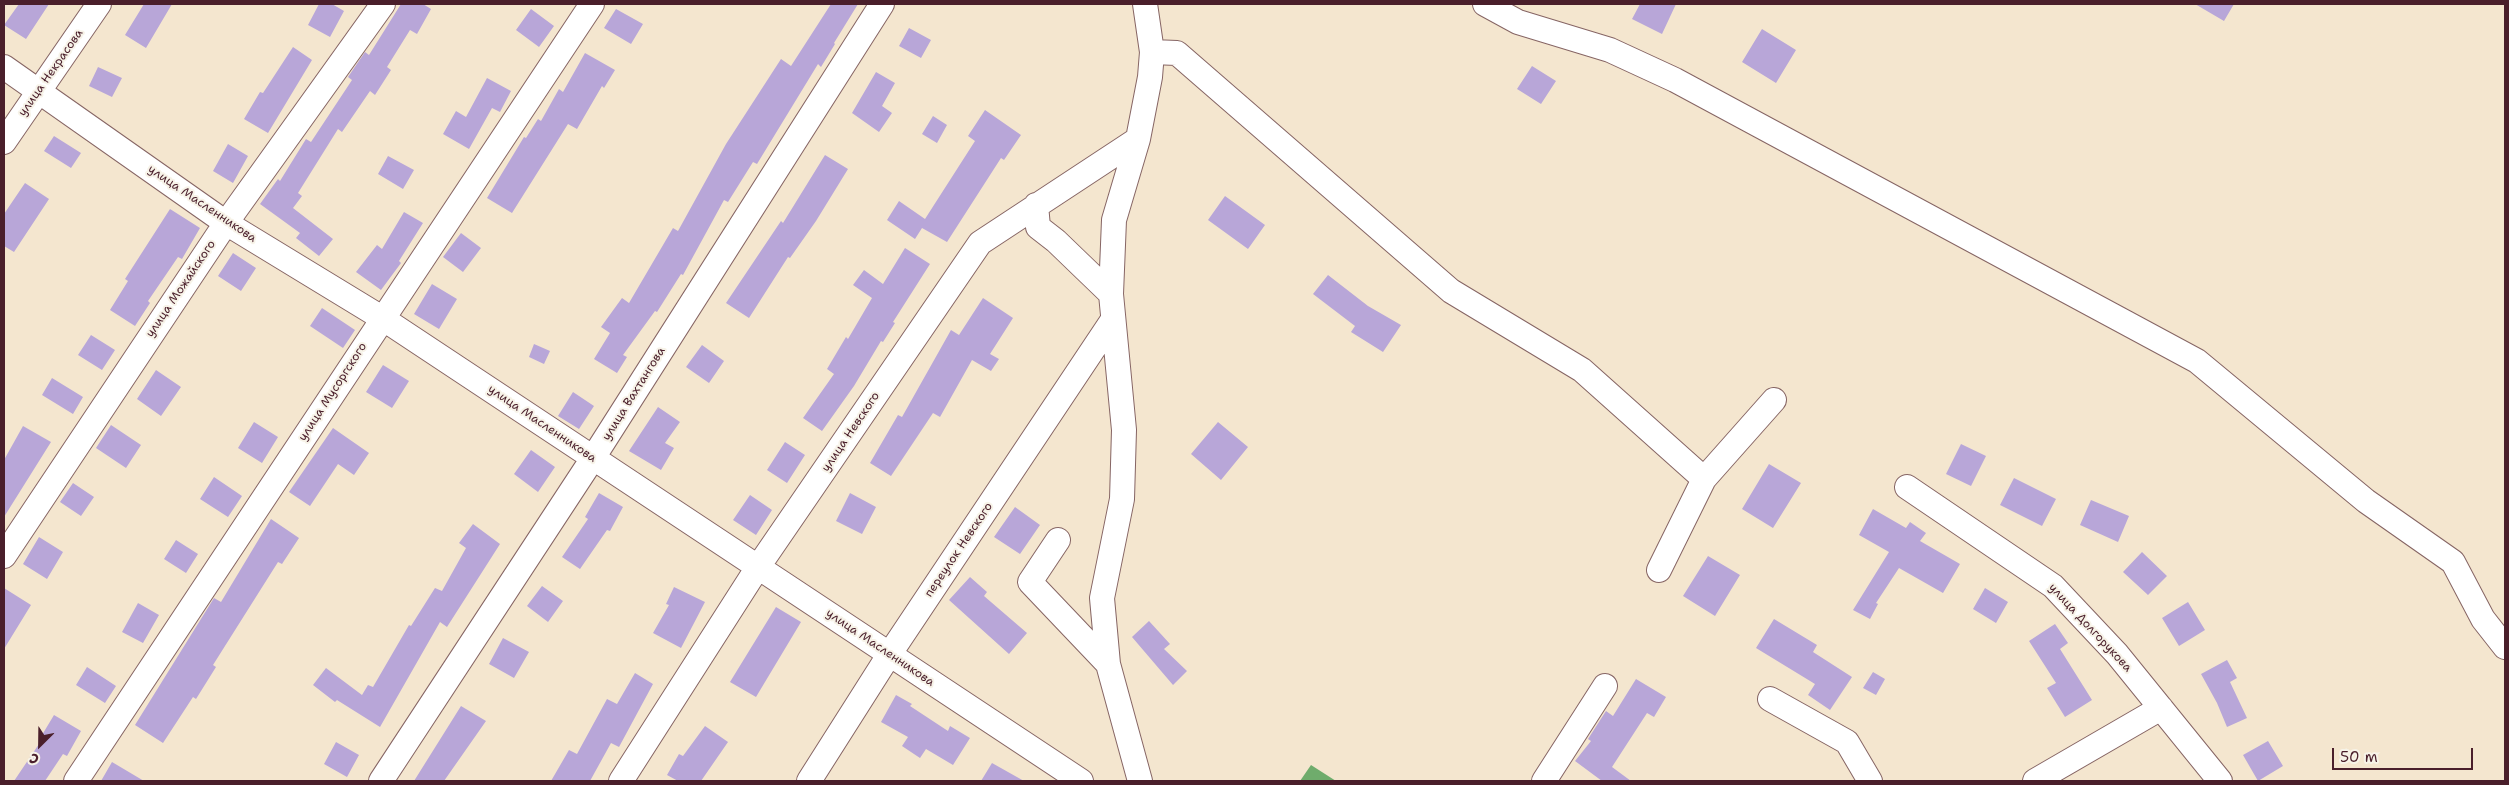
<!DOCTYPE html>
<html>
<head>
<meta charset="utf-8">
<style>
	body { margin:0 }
	#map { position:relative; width:2509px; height:785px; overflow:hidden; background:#f4e6cf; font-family:"Shantell Sans",sans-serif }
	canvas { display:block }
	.frame { position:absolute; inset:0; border:5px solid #4a1f2b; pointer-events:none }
	.north { position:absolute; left:15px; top:720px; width:50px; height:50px; -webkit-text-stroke:4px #f7f3e8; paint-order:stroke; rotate:203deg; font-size:14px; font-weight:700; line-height:20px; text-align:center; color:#4a1f2b }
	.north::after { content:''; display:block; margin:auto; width:18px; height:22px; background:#4a1f2b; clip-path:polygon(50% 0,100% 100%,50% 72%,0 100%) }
	.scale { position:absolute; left:2332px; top:748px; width:141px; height:22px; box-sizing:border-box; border:2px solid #4a1f2b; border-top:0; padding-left:6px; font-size:15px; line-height:18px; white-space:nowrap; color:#4a1f2b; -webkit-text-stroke:4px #f7f3e8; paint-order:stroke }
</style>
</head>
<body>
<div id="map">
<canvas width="2509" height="785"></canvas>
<div class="frame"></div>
<div class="north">С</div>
<div class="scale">50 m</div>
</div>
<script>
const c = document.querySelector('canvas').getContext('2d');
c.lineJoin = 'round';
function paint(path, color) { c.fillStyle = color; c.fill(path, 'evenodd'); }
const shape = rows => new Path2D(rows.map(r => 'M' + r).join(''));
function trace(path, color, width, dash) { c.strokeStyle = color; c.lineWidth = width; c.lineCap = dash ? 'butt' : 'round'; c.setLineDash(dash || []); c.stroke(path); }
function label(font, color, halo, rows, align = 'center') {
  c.font = font + ' "Shantell Sans",sans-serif'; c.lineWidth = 4; c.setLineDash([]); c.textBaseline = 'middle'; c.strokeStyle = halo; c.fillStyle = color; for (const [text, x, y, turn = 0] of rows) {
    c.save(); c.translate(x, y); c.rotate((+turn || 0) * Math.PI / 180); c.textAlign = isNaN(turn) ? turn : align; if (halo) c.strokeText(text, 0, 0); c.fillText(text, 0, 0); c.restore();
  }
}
paint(shape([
	[1311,765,1336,781,1300,781]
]), '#6fac6c');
paint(shape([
	[19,4,49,4,26,39,4,25],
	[144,4,172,4,146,48,125,35],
	[319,4,332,4,344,11,330,37,308,25],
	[401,4,423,4,431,9,417,34,410,30,387,67,391,70,375,95,370,91,342,132,338,129,298,193,302,196,293,208,333,239,319,256,296,238,300,233,260,204,278,179,280,181,306,139,311,142,352,80,348,77,365,52,369,55],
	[831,4,858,4,834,43,835,44,821,67,818,64,757,164,753,162,728,202,724,200,683,275,681,274,657,312,655,311,623,355,627,357,617,373,594,359,610,333,601,327,622,298,629,303,673,228,678,231,726,144,781,59,791,66],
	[1640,4,1676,4,1662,34,1632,19],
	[2195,4,2234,4,2224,21],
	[531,9,554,26,539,47,516,30],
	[616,9,643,24,631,44,604,28],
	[909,28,931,40,921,58,899,46],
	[1762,29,1796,50,1776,83,1742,62],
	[293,47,312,60,268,133,244,119,260,92,263,93],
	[585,53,615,70,604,88,602,86,577,129,568,124,512,213,487,198,524,137,526,138,538,119,541,121,559,89,563,92],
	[1532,66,1556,81,1541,104,1517,89],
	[98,67,122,78,112,97,89,86],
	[876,72,895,83,882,106,892,113,879,132,852,113],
	[487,78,511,91,500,112,492,108,469,149,443,134,456,111,466,117],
	[985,110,1021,135,1004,160,1001,158,947,242,922,228,915,239,887,220,899,201,925,219,975,141,968,136],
	[933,116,947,125,937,143,922,134],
	[54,136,81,153,71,168,44,151],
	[228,144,248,156,233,183,213,171],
	[825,155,848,169,816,221,790,258,788,257,749,318,726,303,781,221,783,223],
	[388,156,414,170,403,189,378,174],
	[25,183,49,199,14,252,4,246,4,214],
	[1225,196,1265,225,1248,249,1208,220],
	[170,209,200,228,182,259,178,257,148,301,150,303,135,326,110,310,128,281,125,279],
	[404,212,423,223,399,261,401,263,381,290,356,272,377,245,382,249],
	[461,233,481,248,463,272,443,257],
	[905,248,930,264,893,322,895,323,883,342,881,341,854,386,822,431,803,418,834,374,827,369,846,337,848,339,872,298,853,285,864,270,883,284],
	[233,253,256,268,241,291,218,276],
	[1328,275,1368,306,1401,325,1383,352,1351,332,1355,326,1313,294],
	[432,284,457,299,439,329,414,314],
	[983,298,1013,318,990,354,999,359,991,371,972,360,940,417,933,413,891,476,870,463,898,415,902,417,951,330,959,335],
	[322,308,355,330,343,348,310,326],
	[91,335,115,350,102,370,78,355],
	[534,344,550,351,544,364,529,357],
	[702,345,724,361,709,383,686,367],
	[383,365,409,381,392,408,366,392],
	[156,370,181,387,161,416,137,399],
	[52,378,83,397,73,414,42,395],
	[573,392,594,406,579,429,558,416],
	[658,407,680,422,665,443,674,448,661,470,629,451],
	[254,422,278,437,262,463,238,448],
	[1218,422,1248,447,1221,480,1191,454],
	[111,425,141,445,126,468,96,448],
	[23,426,51,442,4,517,4,460],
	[333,428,369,453,354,475,338,464,310,506,289,492],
	[785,442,805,455,787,483,767,470],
	[1961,444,1986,456,1971,486,1946,474],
	[531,450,555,467,538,492,514,474],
	[1769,464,1801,483,1773,528,1742,509],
	[214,477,242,496,228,517,200,499],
	[2014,478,2056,499,2042,526,2000,505],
	[73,483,94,497,81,516,60,502],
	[599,493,623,507,610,531,607,530,580,569,562,557,588,519,585,517],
	[850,493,876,507,862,534,836,521],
	[750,495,772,510,756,535,733,520],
	[2091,500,2129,516,2118,542,2080,525],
	[1015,507,1040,525,1020,554,994,537],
	[1873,509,1906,528,1910,522,1926,533,1920,541,1960,564,1943,593,1899,568,1876,603,1878,604,1870,619,1853,610,1889,552,1859,535],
	[271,519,299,538,282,564,278,562,213,665,216,667,196,699,193,697,163,743,135,725,214,598,221,602],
	[473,524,500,544,447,627,440,622,380,727,337,700,335,702,313,685,326,668,362,695,368,685,373,687,409,625,411,626,435,588,442,591,466,548,459,543],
	[39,537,63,552,47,579,23,564],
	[176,540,198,554,186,573,164,559],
	[2142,552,2167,576,2148,595,2123,572],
	[1708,556,1740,575,1715,616,1683,596],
	[970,577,987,592,984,596,1027,633,1009,654,949,600],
	[542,586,563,601,548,622,527,606],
	[674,587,705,602,681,648,653,633,669,605,666,604],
	[4,588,31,605,4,649],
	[1985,588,2008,602,1996,623,1973,609],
	[2188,602,2205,630,2179,646,2162,618],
	[138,603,159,615,143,643,122,632],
	[776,607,801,622,756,697,730,682],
	[1774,619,1817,645,1813,652,1852,677,1830,710,1808,695,1815,684,1756,648],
	[1149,621,1170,644,1164,649,1187,671,1173,685,1132,637],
	[2055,624,2068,643,2060,649,2092,700,2065,717,2047,688,2056,683,2029,641],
	[503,638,529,652,514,678,489,664],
	[2227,660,2237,678,2230,682,2247,718,2227,727,2217,703,2201,674],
	[87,667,116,686,105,703,76,685],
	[1873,672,1885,679,1876,695,1863,688],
	[635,673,653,684,619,747,611,743,590,781,551,781,569,750,577,754,607,699,617,704],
	[1636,679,1666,697,1654,717,1647,713,1612,767,1631,781,1602,781,1575,761,1591,741,1588,739,1606,711,1613,716],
	[896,695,912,704,910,706,948,731,950,726,970,738,953,765,926,749,920,758,902,746,908,737,881,722],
	[461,706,486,721,444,781,414,781],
	[54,715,81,731,67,756,63,754,45,781,14,781,41,741,39,740],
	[705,726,728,742,701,781,678,781,667,775,679,754,683,756],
	[2268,741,2283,766,2258,781,2243,755],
	[336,742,359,755,347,777,324,764],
	[112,762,144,781,101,781],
	[992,763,1024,781,981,781]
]), '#b8a6d8');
const minor = shape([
	[1485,4,1518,22,1610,50,1675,80,2197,361,2366,501,2453,562,2483,619,2505,647],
	[1152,52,1177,53,1451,291,1582,370,1704,479,1659,570],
	[4,67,226,223,382,318,1081,781],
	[4,142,99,4],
	[1036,205,1038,227,1056,241,1111,294],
	[1704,479,1774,400],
	[1907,487,2053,586,2117,654,2220,781],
	[1058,540,1030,582,1108,664],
	[4,556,226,223,383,4],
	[1770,699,1847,742,1870,781],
	[76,781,592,4],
	[381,781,593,458,882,4],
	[621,781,758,567,980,243,1138,139],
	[809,781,889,655,1112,321],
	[1140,781,1108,664,1102,598,1122,499,1124,430,1111,294,1114,220,1138,139,1150,77,1152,52,1145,4],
	[1544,781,1605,686],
	[2035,781,2161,708]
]);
trace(minor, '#866564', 26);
trace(minor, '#fff', 24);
label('12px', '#4a1f2b', '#f7f3e8', [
	["улица Некрасова",51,73,-55],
	["улица Масленникова",202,204,34],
	["улица Можайского",181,289,-56],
	["улица Мусоргского",333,392,-57],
	["улица Вахтангова",634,394,-58],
	["улица Масленникова",542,424,34],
	["улица Невского",851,432,-56],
	["переулок Невского",959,550,-56],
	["улица Долгорукова",2090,628,47],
	["улица Масленникова",880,648,34]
]);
</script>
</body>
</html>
